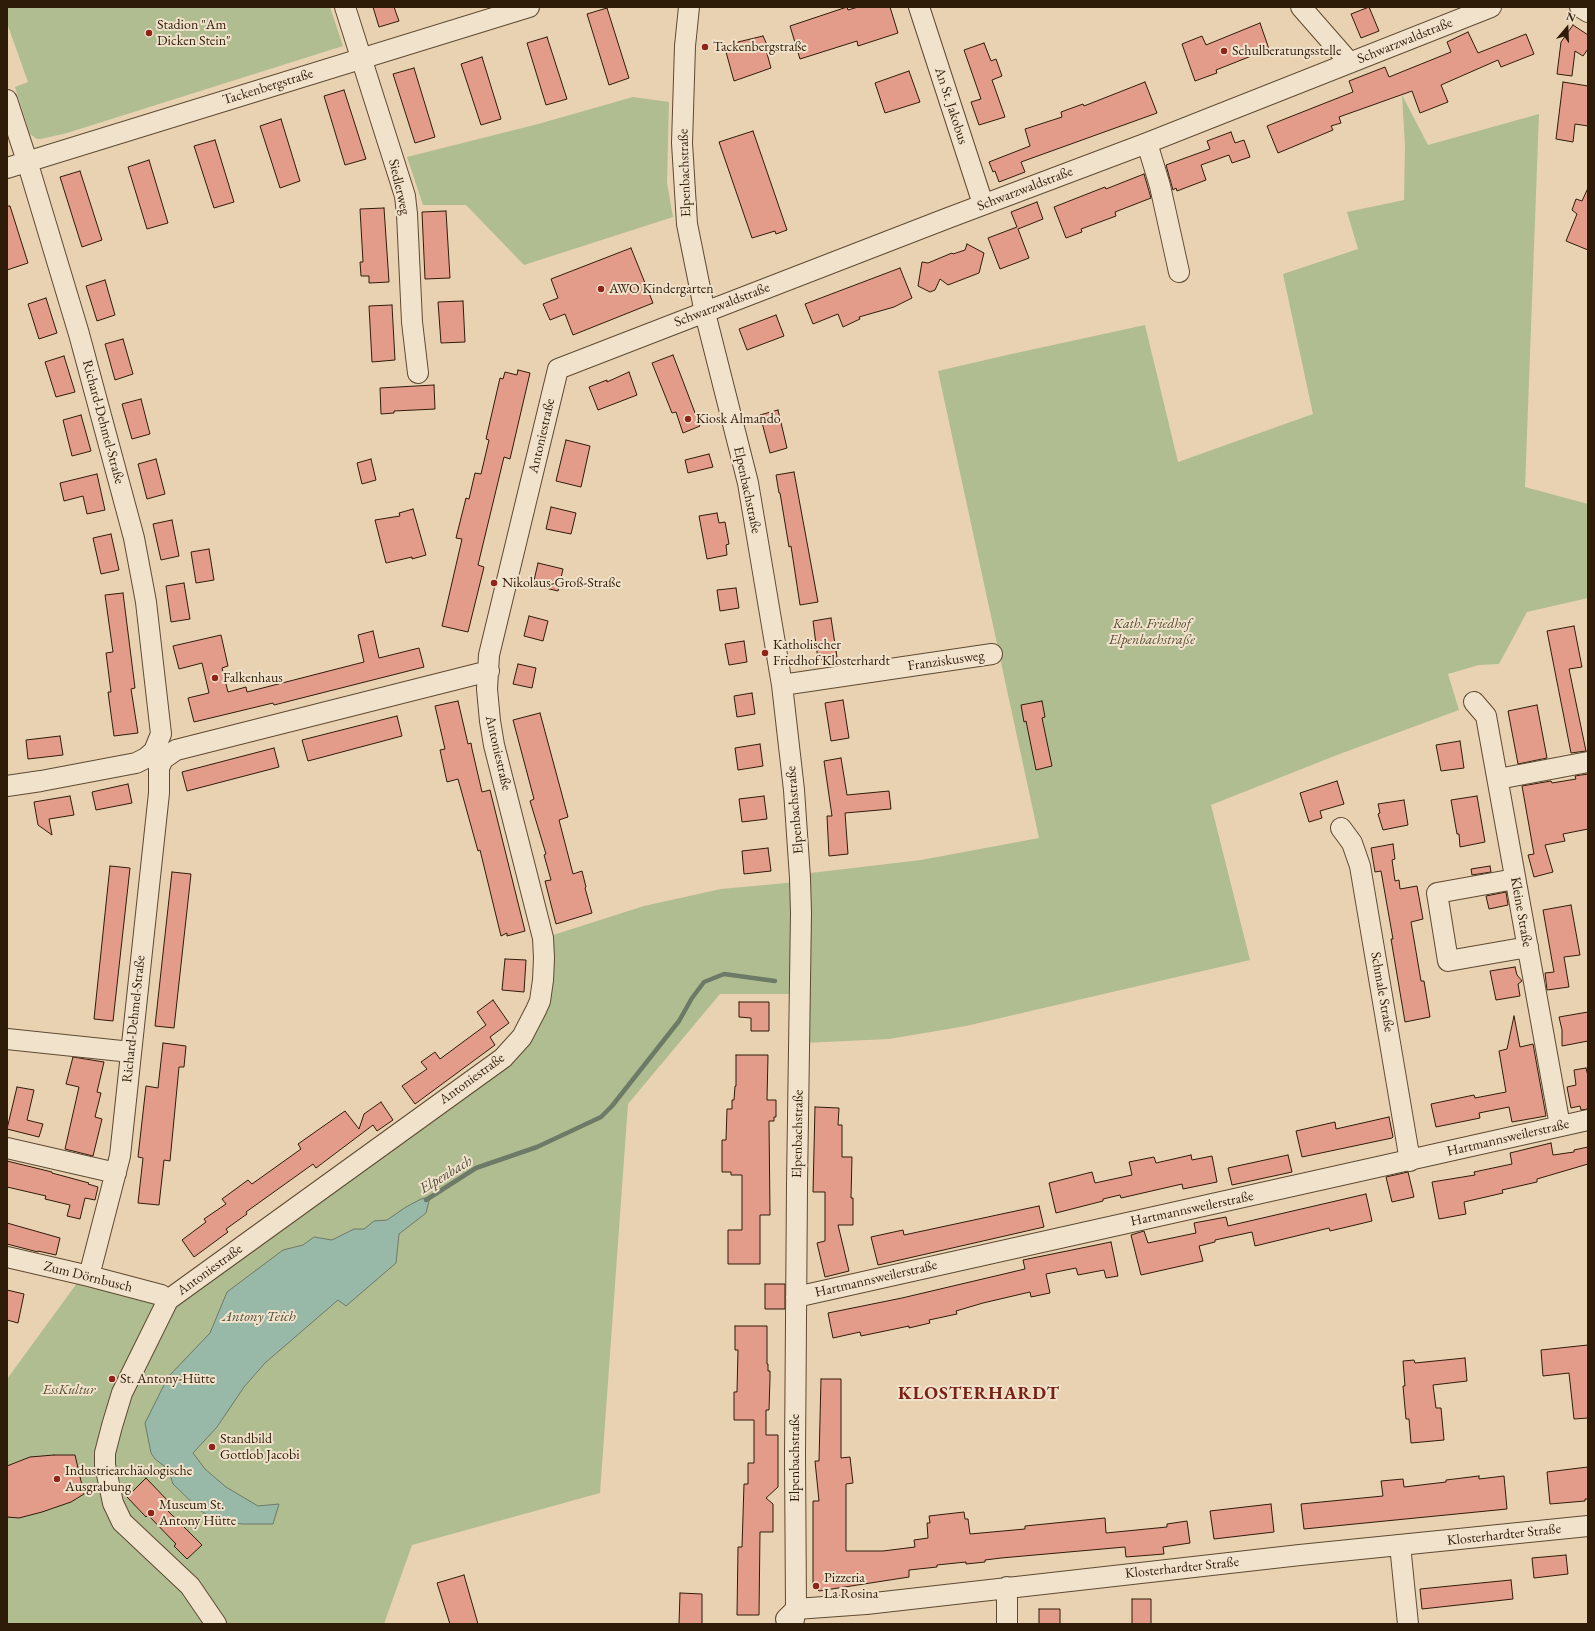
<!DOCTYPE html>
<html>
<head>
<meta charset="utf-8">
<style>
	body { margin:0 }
	#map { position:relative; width:1595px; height:1631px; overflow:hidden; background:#e9d2b1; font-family:"EB Garamond",serif }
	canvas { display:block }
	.frame { position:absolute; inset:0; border:8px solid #2f1c08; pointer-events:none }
	.north { position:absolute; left:1547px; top:8px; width:40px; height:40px; -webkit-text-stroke:3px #f1e2cc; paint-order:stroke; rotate:19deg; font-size:11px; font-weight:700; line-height:16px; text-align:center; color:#2f1c08 }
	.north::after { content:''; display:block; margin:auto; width:14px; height:18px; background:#2f1c08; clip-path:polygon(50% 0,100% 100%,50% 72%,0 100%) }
</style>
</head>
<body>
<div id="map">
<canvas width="1595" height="1631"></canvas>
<div class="frame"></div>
<div class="north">N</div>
</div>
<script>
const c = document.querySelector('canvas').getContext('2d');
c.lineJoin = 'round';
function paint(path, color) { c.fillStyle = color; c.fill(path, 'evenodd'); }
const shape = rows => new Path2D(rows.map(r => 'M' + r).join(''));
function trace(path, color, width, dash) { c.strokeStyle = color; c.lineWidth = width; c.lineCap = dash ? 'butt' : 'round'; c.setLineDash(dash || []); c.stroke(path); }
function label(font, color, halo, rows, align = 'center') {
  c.font = font + ' "EB Garamond",serif'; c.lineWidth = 4; c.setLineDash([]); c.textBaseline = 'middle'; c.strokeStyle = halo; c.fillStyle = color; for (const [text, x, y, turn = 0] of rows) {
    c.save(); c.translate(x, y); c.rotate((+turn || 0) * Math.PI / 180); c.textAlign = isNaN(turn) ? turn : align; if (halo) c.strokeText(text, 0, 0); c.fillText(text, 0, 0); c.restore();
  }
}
paint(shape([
	[7,7,330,7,343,46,67,133,41,139,37,139,30,134,15,87,28,82,7,23],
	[1402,95,1428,145,1539,114,1525,487,1588,504,1588,598,1527,612,1499,664,1479,665,1448,674,1459,710,1337,755,1211,805,1250,960,966,1026,889,1039,804,1043,802,874,921,860,1039,838,938,371,1007,355,1145,325,1178,462,1313,414,1283,274,1358,249,1347,212,1404,200,1405,146],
	[633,97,669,102,667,183,673,217,524,265,466,205,423,205,407,157,538,124],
	[797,882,797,994,720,994,628,1104,600,1493,412,1545,384,1624,7,1624,7,1379,80,1279,173,1304,526,1037,547,937,644,906,721,889]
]), '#b0bd91');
const water = shape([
	[430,1197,426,1213,399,1234,396,1263,346,1306,338,1300,265,1363,244,1387,217,1427,193,1453,205,1469,226,1487,258,1506,279,1504,273,1524,242,1524,215,1520,201,1511,173,1484,168,1469,155,1459,151,1453,145,1423,168,1377,210,1333,227,1292,283,1250,303,1245,314,1237,332,1240,354,1229,364,1229,374,1221,387,1220,406,1207,421,1199,430,1197]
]);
paint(water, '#98b8a8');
trace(water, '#6e7a68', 1);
trace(shape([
	[426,1200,476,1168,537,1147,601,1117,612,1106,679,1021,692,998,704,982,724,974,775,981]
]), '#6e7a68', 4.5);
const building = shape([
	[373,7,394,7,399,21,379,27,373,7],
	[847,7,848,10,858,7,890,7,898,33,858,46,857,41,800,59,790,26,847,7],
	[1369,7,1379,31,1361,38,1351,14,1369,7],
	[607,8,629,78,609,85,587,14,607,8],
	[1260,23,1269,49,1216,70,1217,73,1195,81,1182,44,1202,36,1206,45,1260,23],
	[1573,25,1588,35,1588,49,1583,56,1575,51,1572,76,1557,74,1561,42,1573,25],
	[1468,32,1478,53,1526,34,1534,54,1501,67,1498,60,1441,85,1448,102,1420,113,1412,91,1339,117,1341,123,1331,126,1333,130,1278,153,1267,126,1353,92,1349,81,1385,67,1389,77,1451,52,1447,42,1468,32],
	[763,36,769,49,766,50,771,68,734,81,726,52,739,47,738,42,763,36],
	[547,37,567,99,546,105,527,43,547,37],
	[984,43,991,61,996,59,1002,76,992,80,1005,117,979,125,971,102,981,99,964,50,984,43],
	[482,57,501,119,481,125,461,64,482,57],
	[414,68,435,137,415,143,393,74,414,68],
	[909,71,920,102,885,113,875,83,909,71],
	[1145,82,1157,113,1021,162,1025,172,999,182,995,171,993,172,989,162,1030,146,1025,129,1062,117,1061,112,1083,104,1084,106,1145,82],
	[1563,82,1588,86,1588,126,1575,124,1573,142,1556,139,1563,82],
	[344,90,366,159,345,165,324,96,344,90],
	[281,119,300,181,280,188,260,126,281,119],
	[753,131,787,230,776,234,775,231,752,238,719,142,753,131],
	[1231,132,1235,143,1244,140,1250,157,1232,163,1229,155,1201,165,1206,180,1177,191,1176,188,1173,190,1166,165,1210,149,1207,141,1231,132],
	[215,140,234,202,214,208,194,146,215,140],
	[149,160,168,223,147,229,128,167,149,160],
	[80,171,102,240,82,247,60,177,80,171],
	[1144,174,1151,198,1115,212,1116,216,1081,229,1082,232,1066,238,1054,207,1105,187,1106,189,1144,174],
	[1588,188,1588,250,1566,241,1577,214,1572,210,1576,199,1582,201,1588,188],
	[1037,202,1043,219,1018,229,1029,258,1000,269,988,238,1017,227,1011,212,1037,202],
	[7,206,10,206,28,263,7,270,7,206],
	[384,208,389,282,369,283,369,276,361,276,360,262,363,262,360,209,384,208],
	[446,211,450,278,425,279,422,212,446,211],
	[967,244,984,253,979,273,948,285,940,279,935,290,930,292,918,286,922,262,928,263,952,253,953,254,965,250,967,244],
	[631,248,653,303,573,335,565,314,550,320,543,304,558,298,551,279,631,248],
	[900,268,912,298,894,307,859,317,860,319,843,327,838,314,813,324,805,304,900,268],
	[105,280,115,315,97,321,86,286,105,280],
	[46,298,57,333,39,339,28,304,46,298],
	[463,301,465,342,441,343,438,302,463,301],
	[392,305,395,360,372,362,369,306,392,305],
	[776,315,784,336,747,350,739,329,776,315],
	[123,339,133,374,115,380,105,344,123,339],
	[673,355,700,426,683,433,676,412,672,413,652,363,673,355],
	[64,356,75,392,56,397,45,362,64,356],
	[518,370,530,373,510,459,504,457,478,565,484,567,468,632,442,626,462,539,456,538,466,498,469,499,475,473,481,474,489,440,486,439,500,378,503,379,505,372,517,375,518,370],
	[629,372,637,395,598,410,589,387,607,380,607,382,629,372],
	[434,385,435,409,394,411,394,413,381,414,380,388,434,385],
	[141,399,150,434,132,439,122,404,141,399],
	[778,410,787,448,770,453,760,415,778,410],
	[81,415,91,451,72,456,63,420,81,415],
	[566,440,590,446,581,487,556,481,566,440],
	[709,454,713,467,688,473,685,460,709,454],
	[156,459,165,494,147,499,138,464,156,459],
	[371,459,376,480,362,484,357,463,371,459],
	[794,472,818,602,800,605,791,546,789,547,780,493,779,493,776,475,794,472],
	[97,474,105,510,87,514,83,496,64,501,60,483,97,474],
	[551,507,576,513,571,534,546,529,551,507],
	[413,509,426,555,412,559,412,557,386,563,375,520,400,516,399,513,413,509],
	[717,513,719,523,725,522,729,544,726,545,727,555,707,559,699,516,717,513],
	[172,520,179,556,161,560,153,524,172,520],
	[111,534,119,570,101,574,93,538,111,534],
	[209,549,214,580,196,583,191,552,209,549],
	[538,563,563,569,558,591,533,585,538,563],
	[184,583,190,619,171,622,166,586,184,583],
	[736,588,739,608,720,611,717,590,736,588],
	[123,593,135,688,131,689,138,733,114,736,108,692,111,692,106,653,113,652,105,595,123,593],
	[529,616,548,621,543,641,524,636,529,616],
	[831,618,837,657,818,660,813,621,831,618],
	[1574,626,1582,667,1569,669,1586,751,1571,753,1547,631,1574,626],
	[373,631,379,658,419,648,424,667,274,705,273,703,194,722,188,698,209,693,202,663,179,669,173,646,221,635,228,666,222,668,228,692,246,687,247,692,364,662,358,635,373,631],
	[744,641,747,662,729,665,725,644,744,641],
	[518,664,536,668,532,688,513,684,518,664],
	[752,693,755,714,737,717,734,696,752,693],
	[843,700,849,738,831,741,825,703,843,700],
	[458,701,468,744,471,743,472,749,482,792,490,790,525,931,507,936,507,933,501,936,480,850,478,851,458,779,447,782,440,750,445,749,435,706,458,701],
	[1042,701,1045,717,1042,718,1052,766,1036,770,1026,721,1024,722,1021,705,1042,701],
	[1537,705,1547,758,1518,764,1508,711,1537,705],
	[540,713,568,817,559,820,573,874,582,871,586,887,585,888,592,913,556,924,545,881,551,880,544,855,546,854,530,801,534,799,513,720,540,713],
	[397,716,402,736,308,761,302,740,397,716],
	[60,736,63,755,28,759,26,740,60,736],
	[1460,741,1464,768,1441,771,1436,745,1460,741],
	[760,744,763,766,738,770,735,748,760,744],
	[274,748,279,767,187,791,182,772,274,748],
	[841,758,847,795,889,791,891,809,845,813,848,854,829,856,827,816,832,816,824,761,841,758],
	[1588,774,1588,829,1563,834,1565,841,1545,845,1553,872,1534,877,1528,855,1534,854,1522,786,1551,781,1552,783,1576,779,1575,776,1588,774],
	[1337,781,1344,804,1320,811,1322,818,1309,822,1300,793,1337,781],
	[128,784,132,803,96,810,92,792,128,784],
	[70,796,74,815,49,819,52,835,38,825,34,802,70,796],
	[764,796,767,819,742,822,739,799,764,796],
	[1477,796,1485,842,1460,847,1459,834,1457,834,1451,800,1477,796],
	[1404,800,1408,825,1383,830,1378,814,1380,813,1378,804,1404,800],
	[1393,844,1395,859,1392,860,1395,881,1399,880,1400,889,1417,886,1423,919,1411,922,1421,981,1424,981,1430,1017,1405,1022,1391,939,1393,939,1381,871,1375,872,1371,848,1393,844],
	[768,848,771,871,744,874,742,851,768,848],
	[110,866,130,868,113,1021,94,1019,110,866],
	[1490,866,1491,872,1472,875,1471,869,1490,866],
	[172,872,191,874,174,1028,155,1026,172,872],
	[1506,892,1508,905,1489,909,1486,896,1506,892],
	[1571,905,1580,955,1564,957,1569,987,1547,990,1545,973,1554,972,1543,910,1571,905],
	[505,959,526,960,524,992,502,990,505,959],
	[1515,967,1517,975,1522,981,1518,984,1520,996,1496,1000,1490,971,1515,967],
	[493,1000,509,1023,490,1037,495,1045,415,1104,402,1086,427,1069,421,1062,435,1052,440,1059,486,1025,477,1012,493,1000],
	[739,1002,769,1002,769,1031,751,1031,751,1018,739,1017,739,1002],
	[1588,1012,1588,1041,1562,1046,1562,1030,1559,1017,1588,1012],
	[1514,1016,1520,1047,1533,1044,1546,1116,1512,1122,1509,1107,1479,1113,1480,1118,1436,1127,1431,1104,1474,1095,1475,1098,1506,1092,1499,1051,1507,1049,1514,1016],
	[163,1043,186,1046,184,1067,179,1067,170,1161,164,1160,159,1205,138,1203,143,1158,138,1157,146,1086,158,1088,163,1043],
	[736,1055,768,1055,767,1100,776,1100,776,1117,774,1117,774,1121,769,1121,770,1215,760,1215,760,1264,728,1264,728,1230,742,1230,742,1175,731,1175,731,1172,722,1172,722,1140,726,1140,727,1109,732,1109,732,1100,734,1100,735,1086,736,1086,736,1055],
	[73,1057,104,1062,97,1092,101,1093,95,1117,102,1119,93,1156,65,1149,79,1087,66,1084,73,1057],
	[1586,1068,1588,1076,1588,1109,1581,1110,1580,1106,1571,1108,1567,1087,1576,1085,1574,1070,1586,1068],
	[17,1087,34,1090,27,1120,43,1124,39,1137,7,1129,17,1087],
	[381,1102,393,1120,377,1131,373,1125,316,1168,313,1164,246,1212,247,1214,226,1229,228,1232,194,1257,182,1240,206,1222,204,1219,226,1204,222,1199,248,1180,252,1184,301,1149,298,1144,345,1111,359,1129,364,1114,381,1102],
	[815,1107,839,1108,838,1125,842,1125,842,1157,852,1157,851,1198,853,1198,853,1225,838,1225,849,1271,825,1277,817,1243,825,1241,825,1192,813,1192,815,1107],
	[1389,1117,1393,1137,1392,1138,1302,1157,1296,1131,1335,1122,1336,1129,1389,1117],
	[1551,1143,1553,1155,1574,1152,1574,1150,1588,1147,1588,1164,1537,1179,1537,1182,1502,1190,1503,1193,1464,1202,1466,1214,1439,1219,1432,1182,1475,1175,1474,1172,1512,1164,1510,1153,1551,1143],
	[1191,1155,1192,1160,1212,1156,1217,1182,1183,1189,1182,1184,1121,1198,1120,1195,1103,1199,1103,1201,1056,1213,1049,1183,1092,1172,1095,1183,1132,1175,1129,1162,1154,1157,1156,1163,1191,1155],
	[1288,1155,1292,1172,1232,1185,1228,1168,1288,1155],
	[7,1161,52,1172,52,1173,89,1183,88,1184,98,1187,95,1200,85,1198,80,1219,67,1216,70,1205,45,1199,46,1196,7,1187,7,1161],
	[1408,1172,1414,1197,1392,1202,1386,1177,1408,1172],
	[1366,1194,1372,1221,1330,1231,1329,1228,1255,1246,1252,1232,1215,1240,1215,1242,1199,1246,1203,1261,1141,1275,1131,1235,1144,1231,1148,1243,1196,1233,1194,1223,1226,1217,1228,1226,1366,1194],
	[1039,1206,1044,1227,878,1265,871,1237,903,1230,904,1235,1039,1206],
	[7,1223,60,1238,56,1255,38,1251,38,1252,7,1244,7,1223],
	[1111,1242,1118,1276,1106,1278,1104,1270,1078,1275,1076,1268,1046,1274,1050,1293,1031,1297,1030,1292,983,1303,956,1311,957,1314,929,1320,930,1323,909,1328,909,1326,861,1336,860,1332,833,1338,828,1313,902,1298,1025,1269,1023,1260,1111,1242],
	[765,1284,785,1284,785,1309,765,1309,765,1284],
	[7,1290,24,1294,18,1323,7,1320,7,1290],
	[735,1326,767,1326,767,1364,768,1364,768,1371,770,1371,770,1378,769,1410,766,1410,766,1435,778,1435,778,1487,766,1498,773,1504,773,1532,760,1532,759,1615,737,1615,738,1547,742,1547,744,1484,748,1484,748,1463,754,1463,754,1420,734,1420,734,1392,737,1392,738,1350,735,1350,735,1326],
	[1588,1345,1588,1418,1574,1419,1569,1373,1543,1376,1541,1350,1588,1345],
	[1465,1358,1467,1381,1433,1385,1436,1408,1441,1408,1444,1440,1411,1443,1409,1419,1406,1419,1403,1386,1405,1386,1403,1361,1414,1360,1415,1363,1465,1358],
	[821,1379,841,1379,841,1458,850,1457,853,1483,846,1484,846,1551,883,1551,915,1547,914,1540,928,1538,927,1523,930,1523,929,1516,964,1512,965,1519,968,1519,970,1534,1025,1529,1025,1526,1105,1518,1106,1533,1167,1527,1167,1524,1187,1521,1190,1543,1163,1547,1164,1554,1126,1557,1125,1547,1001,1558,985,1560,985,1562,966,1564,966,1562,937,1565,937,1567,909,1570,909,1577,819,1591,813,1585,813,1501,819,1501,815,1461,819,1461,821,1379],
	[54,1455,75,1455,84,1494,71,1502,42,1512,19,1518,7,1517,7,1466,30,1457,54,1455],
	[1588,1467,1588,1499,1585,1499,1585,1501,1550,1504,1547,1472,1588,1467],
	[1479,1476,1479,1479,1504,1476,1507,1509,1304,1529,1301,1504,1383,1496,1381,1481,1403,1479,1404,1487,1446,1482,1446,1480,1479,1476],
	[146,1478,169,1502,164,1507,202,1545,187,1559,174,1546,176,1544,148,1515,146,1517,127,1497,146,1478],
	[1271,1504,1274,1532,1214,1539,1210,1511,1271,1504],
	[1566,1555,1568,1574,1534,1578,1532,1558,1566,1555],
	[464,1575,478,1624,450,1624,437,1583,464,1575],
	[1511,1580,1513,1599,1422,1609,1420,1589,1511,1580],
	[680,1593,702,1594,702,1624,679,1624,680,1593],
	[1132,1599,1151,1599,1151,1624,1132,1624,1132,1599],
	[1039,1609,1060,1609,1060,1624,1039,1624,1039,1609]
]);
paint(building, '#e49c8a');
trace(building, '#2f1c08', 1);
const minor = shape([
	[345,7,405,196,407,214,412,322,418,373],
	[689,7,685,46,682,143,687,224,705,313,748,483,782,685,794,790,800,878,801,913,797,1185,795,1455,796,1609,793,1624],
	[919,7,983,204],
	[1301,7,1350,63],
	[1580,7,1588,12],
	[7,100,27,161,79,334,134,538,146,602,161,734,154,751,146,758,136,763,41,781,7,786],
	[1147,143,1160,186,1179,272],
	[7,168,529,7],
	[782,685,992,654],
	[1474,702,1486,716,1560,1126],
	[1498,779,1588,762],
	[1341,828,1352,843,1360,866,1410,1161],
	[1515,879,1437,893,1448,961,1528,947],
	[7,1039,131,1052],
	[7,1148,116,1173],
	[7,1257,89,1276,161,1295,168,1300],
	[89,1276,120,1156,159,793,159,768,163,759,176,750,489,671],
	[796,1297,1588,1120],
	[1400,1545,1408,1624],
	[1007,1587,1007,1624],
	[786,1619,796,1609,866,1604,1300,1555,1588,1526],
	[216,1624,190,1586,122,1522,113,1503,105,1465,105,1453,112,1426,122,1393,168,1300,503,1058,522,1037,536,1010,540,1001,543,980,544,958,543,938,494,745,490,721,487,689,489,655,558,369,948,218,1147,143,1491,7]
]);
trace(minor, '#5e4a32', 22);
trace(minor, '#f1e2cc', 20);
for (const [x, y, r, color] of [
	[149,33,4,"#8f2418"],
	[705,47,4,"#8f2418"],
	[1224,51,4,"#8f2418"],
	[601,289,4,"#8f2418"],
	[688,419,4,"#8f2418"],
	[494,583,4,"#8f2418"],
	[765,653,4,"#8f2418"],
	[215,678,4,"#8f2418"],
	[112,1379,4,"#8f2418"],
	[212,1447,4,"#8f2418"],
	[57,1479,4,"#8f2418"],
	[151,1513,4,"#8f2418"],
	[816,1586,4,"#8f2418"]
]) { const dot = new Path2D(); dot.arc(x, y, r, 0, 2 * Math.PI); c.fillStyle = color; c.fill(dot); trace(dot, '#f1e2cc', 1.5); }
label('14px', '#2f1c08', '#f1e2cc', [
	["Stadion \"Am",157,25],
	["Dicken Stein\"",157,41],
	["Tackenbergstraße",713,47],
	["Schulberatungsstelle",1232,51],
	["AWO Kindergarten",609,289],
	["Kiosk Almando",696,419],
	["Nikolaus-Groß-Straße",502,583],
	["Katholischer",773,645],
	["Friedhof Klosterhardt",773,661],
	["Falkenhaus",223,678],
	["St. Antony-Hütte",120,1379],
	["Standbild",220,1439],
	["Gottlob Jacobi",220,1455],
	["Industriearchäologische",65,1471],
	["Ausgrabung",65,1487],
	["Museum St.",159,1505],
	["Antony Hütte",159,1521],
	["Pizzeria",824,1578],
	["La Rosina",824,1594]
], 'left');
label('14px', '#2f1c08', '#f1e2cc', [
	["Schwarzwaldstraße",1405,41,-22],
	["Tackenbergstraße",268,87,-17],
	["An St. Jakobus",951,106,72],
	["Elpenbachstraße",685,173,-92],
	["Siedlerweg",399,187,77],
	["Schwarzwaldstraße",1025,189,-21],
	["Schwarzwaldstraße",722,305,-21],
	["Richard-Dehmel-Straße",103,422,75],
	["Antoniestraße",542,436,-77],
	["Elpenbachstraße",747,490,78],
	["Franziskusweg",946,661,-8],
	["Antoniestraße",498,753,77],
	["Elpenbachstraße",795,810,-95],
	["Kleine Straße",1521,912,80],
	["Schmale Straße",1382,992,80],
	["Richard-Dehmel-Straße",134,1019,-84],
	["Antoniestraße",472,1079,-36],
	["Elpenbachstraße",798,1134,-89],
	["Hartmannsweilerstraße",1508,1138,-13],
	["Hartmannsweilerstraße",1192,1209,-12],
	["Antoniestraße",210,1270,-36],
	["Zum Dörnbusch",88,1277,14],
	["Hartmannsweilerstraße",876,1279,-13],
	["Elpenbachstraße",795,1458,-90],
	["Klosterhardter Straße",1504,1535,-6],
	["Klosterhardter Straße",1182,1568,-6]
]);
label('italic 14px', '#564c31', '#f1e2cc', [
	["Kath. Friedhof",1152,624],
	["Elpenbachstraße",1152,640],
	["EssKultur",69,1390]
]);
label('italic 15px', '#4e4b38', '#f1e2cc', [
	["Elpenbach",446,1175,-31],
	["Antony Teich",259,1317]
]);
c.letterSpacing = '1px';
label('bold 18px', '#7a1f14', '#f1e2cc', [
	["KLOSTERHARDT",979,1394]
]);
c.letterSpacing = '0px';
</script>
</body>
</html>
